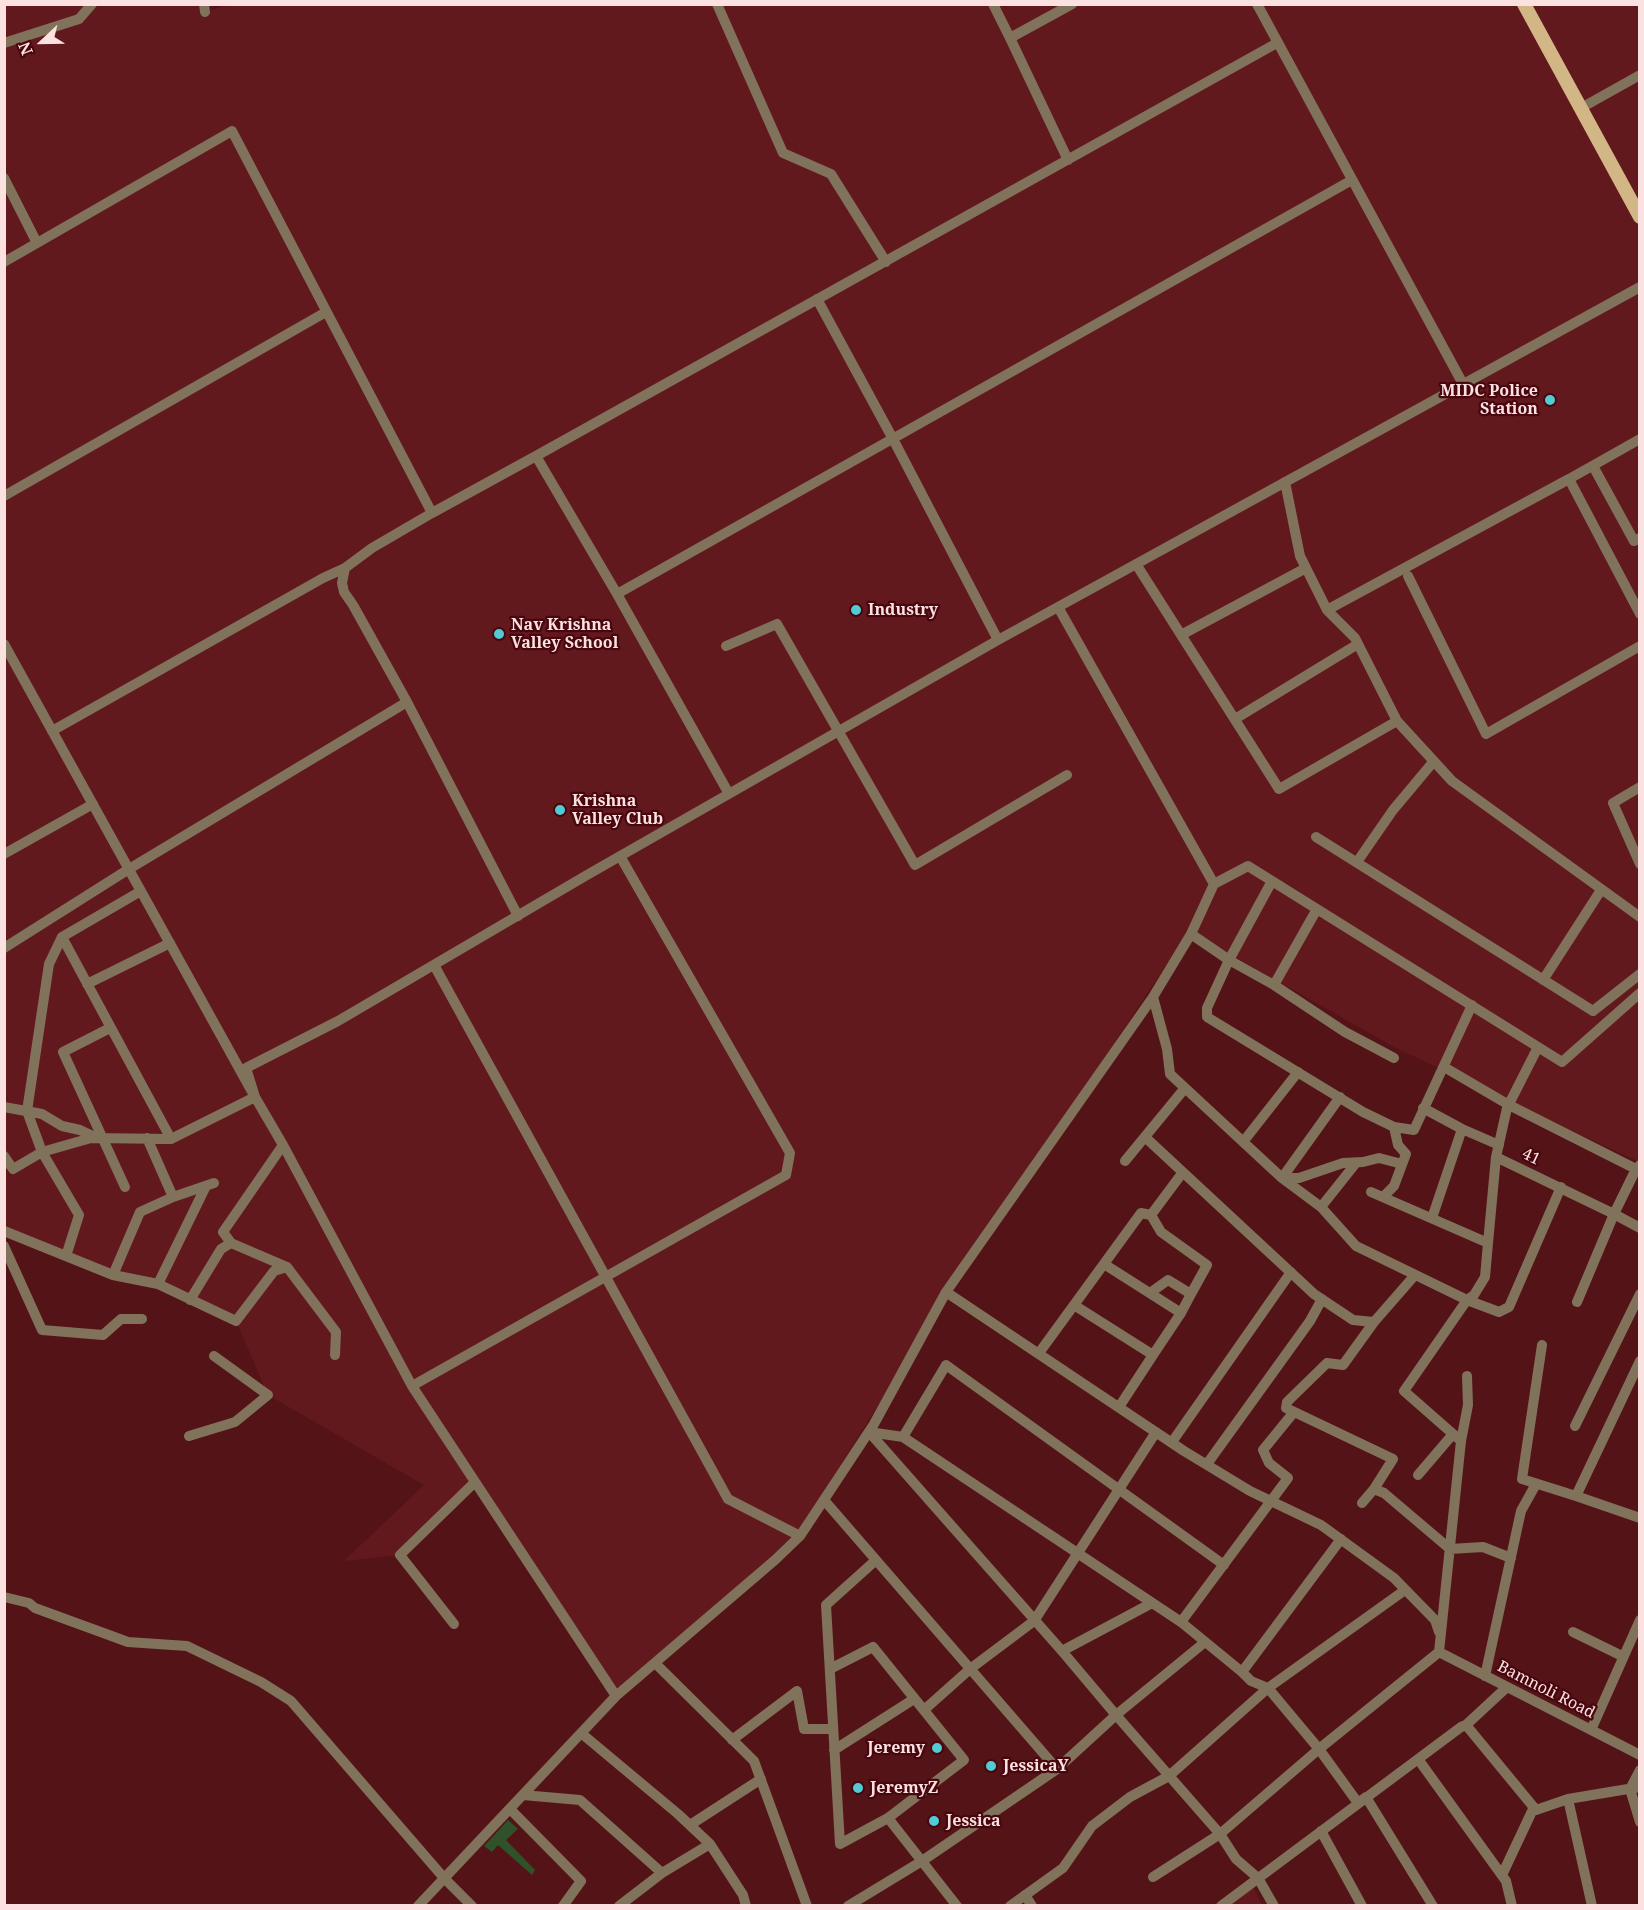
<!DOCTYPE html>
<html>
<head>
<meta charset="utf-8">
<style>
	body { margin:0 }
	#map { position:relative; width:1644px; height:1910px; overflow:hidden; background:#541317; font-family:"Noto Serif",serif }
	canvas { display:block }
	.frame { position:absolute; inset:0; border:6px solid #fbe1e0; pointer-events:none }
	.north { position:absolute; left:12px; top:12px; width:60px; height:60px; -webkit-text-stroke:4px #48060e; paint-order:stroke; rotate:248deg; font-size:16px; font-weight:700; line-height:24px; text-align:center; color:#fbe1e0 }
	.north::after { content:''; display:block; margin:auto; width:21px; height:27px; background:#fbe1e0; clip-path:polygon(50% 0,100% 100%,50% 72%,0 100%) }
</style>
</head>
<body>
<div id="map">
<canvas width="1644" height="1910"></canvas>
<div class="frame"></div>
<div class="north">N</div>
</div>
<script>
const c = document.querySelector('canvas').getContext('2d');
c.lineJoin = 'round';
function paint(path, color) { c.fillStyle = color; c.fill(path, 'evenodd'); }
const shape = rows => new Path2D(rows.map(r => 'M' + r).join(''));
function trace(path, color, width, dash) { c.strokeStyle = color; c.lineWidth = width; c.lineCap = dash ? 'butt' : 'round'; c.setLineDash(dash || []); c.stroke(path); }
function label(font, color, halo, rows, align = 'center') {
  c.font = font + ' "Noto Serif",serif'; c.lineWidth = 4.5; c.setLineDash([]); c.textBaseline = 'middle'; c.strokeStyle = halo; c.fillStyle = color; for (const [text, x, y, turn = 0] of rows) {
    c.save(); c.translate(x, y); c.rotate((+turn || 0) * Math.PI / 180); c.textAlign = isNaN(turn) ? turn : align; if (halo) c.strokeText(text, 0, 0); c.fillText(text, 0, 0); c.restore();
  }
}
paint(shape([
	[204,4,205,12,231,4,1639,5,1639,1162,1396,1048,1189,931,986,1235,789,1546,616,1696,475,1482,400,1555,344,1561,424,1485,268,1395,236,1321,190,1300,5,1231,4,5],
	[1253,1887,1262,1905,1226,1906]
]), '#62191e');
paint(shape([
	[508,1820,518,1829,506,1840,535,1870,532,1875,498,1845,492,1852,484,1846]
]), '#2f522a');
trace(shape([
	[204,4,205,12],
	[717,4,783,153,831,174,886,262],
	[993,4,1010,38],
	[1257,4,1463,384],
	[4,43,79,19,92,4],
	[1581,108,1640,75],
	[1068,160,1010,38,1072,4],
	[4,178,37,243],
	[4,262,232,131,432,513],
	[817,299,893,439,998,640],
	[1640,439,1569,479,1640,614],
	[536,456,617,594],
	[1593,466,1634,541,1640,538],
	[1285,482,1300,556,1327,610,1569,479],
	[4,496,326,312],
	[1136,564,1279,789,1397,721,1355,638,1327,610],
	[1408,576,1486,734,1640,646],
	[1181,635,1306,568],
	[4,644,255,1097,283,1145,412,1386,616,1696,775,1560,800,1536,874,1424,946,1292,1153,997,1191,934,1214,884,1058,607],
	[726,646,777,624,915,865,1067,775],
	[407,702,518,916],
	[1235,719,1358,644],
	[1397,721,1452,781,1640,917],
	[52,731,323,578,345,568],
	[1640,787,1613,803,1640,864],
	[729,794,617,594,1352,180],
	[1316,837,1593,1011,1640,974],
	[4,854,93,804],
	[1357,862,1393,810,1434,761],
	[1214,884,1248,866,1562,1062,1640,993],
	[1191,934,1229,960,1272,881],
	[62,937,171,1139],
	[4,948,129,869,407,702,353,605,344,592,342,583,345,568,372,548,432,513,536,456,1277,43],
	[434,965,728,1499,800,1536],
	[1543,980,1601,890],
	[87,984,170,943],
	[1274,985,1317,909],
	[1153,997,1167,1049,1170,1074,1282,1178,1321,1207,1356,1246,1467,1300,1499,1312,1509,1307,1561,1187],
	[110,1028,63,1052,125,1187],
	[1538,1047,1507,1108,1496,1157,1614,1214,1636,1169],
	[1394,1058,1345,1032,1274,985,1229,960,1207,1008,1207,1017,1363,1112,1394,1127,1414,1130,1472,1005],
	[1444,1067,1509,1105,1636,1169,1640,1165],
	[1340,1097,1282,1178,1299,1178,1343,1163,1363,1162,1379,1158,1402,1164],
	[4,1107,42,1114,62,1126,80,1130,97,1138],
	[1423,1108,1462,1129],
	[1145,1137,1314,1294,1353,1320,1374,1322,1415,1275],
	[1243,1142,1298,1072],
	[4,1156,13,1169,42,1152,27,1111,49,964,62,937,141,891],
	[1125,1161,1185,1088],
	[1371,1192,1488,1243,1496,1157],
	[173,1197,214,1183],
	[1383,1197,1394,1186,1406,1154,1398,1145,1394,1127],
	[1321,1207,1356,1163],
	[1151,1215,1183,1172],
	[1432,1218,1462,1129,1499,1145],
	[4,1231,113,1275,158,1284,236,1321,274,1271,287,1267,336,1332,335,1355],
	[231,1243,287,1267],
	[4,1246,42,1330,103,1335,121,1319,142,1319],
	[66,1256,79,1215,42,1152,91,1138,171,1139,255,1097,246,1068,338,1021,587,875,998,640,1640,287],
	[1104,1264,1181,1313,1153,1355],
	[113,1275,140,1212,173,1197,147,1138],
	[158,1284,205,1188],
	[946,1292,1184,1451,1250,1491,1321,1525,1394,1578,1435,1620,1439,1632],
	[1150,1293,1168,1280,1191,1294,1181,1313],
	[190,1300,221,1249,231,1243,223,1232,283,1145],
	[1577,1302,1614,1214,1640,1228],
	[1074,1305,1153,1355,1119,1407],
	[1374,1322,1343,1365,1327,1363,1287,1402,1286,1408,1393,1459,1374,1489],
	[1542,1345,1522,1479,1576,1496,1640,1361],
	[1039,1353,1141,1213,1151,1215,1161,1232,1207,1265,1191,1294],
	[412,1386,786,1175,790,1153,620,856],
	[1294,1412,1263,1450,1269,1463,1288,1478,1181,1622,1242,1672,1341,1539],
	[1575,1426,1640,1294],
	[869,1432,1062,1651,1116,1715,1205,1642],
	[869,1432,903,1437,1181,1622],
	[189,1436,235,1422,268,1395,214,1356],
	[903,1437,946,1365,1224,1565],
	[1461,1441,1468,1405,1467,1376],
	[1172,1442,1291,1272],
	[1207,1464,1310,1321,1322,1299],
	[1418,1475,1453,1434],
	[1576,1496,1640,1518],
	[824,1500,1057,1769,1116,1715,1220,1834,1236,1859,1258,1878,1274,1906],
	[1362,1503,1374,1489,1384,1493,1450,1549,1483,1547,1511,1558],
	[876,1560,826,1605,840,1844,888,1818,957,1906],
	[4,1597,29,1603,35,1608,128,1642,187,1646,261,1682,291,1701,444,1878,472,1906],
	[454,1624,400,1555,475,1482],
	[1573,1632,1622,1656],
	[1062,1651,1152,1603],
	[1439,1652,1640,1755],
	[655,1663,754,1761,807,1906],
	[830,1669,873,1647,964,1760,888,1818],
	[1242,1672,1251,1681,1268,1688,1405,1590],
	[1485,1676,1521,1511,1536,1484],
	[924,1710,970,1669,1034,1621,1156,1432],
	[1466,1725,1507,1687],
	[1591,1730,1640,1620],
	[581,1733,678,1814,710,1844,743,1895,746,1906],
	[732,1740,797,1691,804,1729,833,1729],
	[834,1750,914,1699],
	[1418,1759,1506,1881,1512,1906],
	[1640,1770,1630,1789,1640,1822],
	[523,1795,580,1800,662,1873,710,1844],
	[1568,1799,1592,1906],
	[510,1809,581,1881,563,1906],
	[690,1825,761,1779],
	[1321,1831,1362,1906],
	[1502,1875,1534,1807],
	[1153,1877,1220,1834,1319,1749,1358,1803,1366,1797,1433,1906],
	[1025,1895,1032,1906],
	[418,1906,616,1696],
	[619,1906,662,1873],
	[848,1906,922,1861,1057,1769],
	[1010,1906,1063,1868,1092,1826,1130,1797,1169,1776,1268,1688,1319,1749,1439,1652,1461,1441,1404,1391,1467,1300,1474,1295,1485,1277,1488,1243],
	[1221,1906,1461,1727,1466,1725,1536,1810,1568,1799,1640,1787]
]), '#80725b', 10);
trace(shape([
	[1524,4,1640,217]
]), '#d2b685', 14);
for (const [x, y, r, color] of [
	[1550,400,6,"#51ccd4"],
	[856,610,6,"#51ccd4"],
	[499,634,6,"#51ccd4"],
	[560,810,6,"#51ccd4"],
	[937,1748,6,"#51ccd4"],
	[991,1766,6,"#51ccd4"],
	[858,1788,6,"#51ccd4"],
	[934,1821,6,"#51ccd4"]
]) { const dot = new Path2D(); dot.arc(x, y, r, 0, 2 * Math.PI); c.fillStyle = color; c.fill(dot); trace(dot, '#48060e', 2); }
label('bold 16px', '#fbe1e0', '#48060e', [
	["MIDC Police",1538,391,"right"],
	["Station",1538,409,"right"],
	["Industry",868,610],
	["Nav Krishna",511,625],
	["Valley School",511,643],
	["Krishna",572,801],
	["Valley Club",572,819],
	["Jeremy",925,1748,"right"],
	["JessicaY",1003,1766],
	["JeremyZ",870,1788],
	["Jessica",946,1821]
], 'left');
label('16px', '#fbe1e0', '#48060e', [
	["41",1531,1157,25],
	["Bamnoli Road",1546,1690,27]
]);
</script>
</body>
</html>
